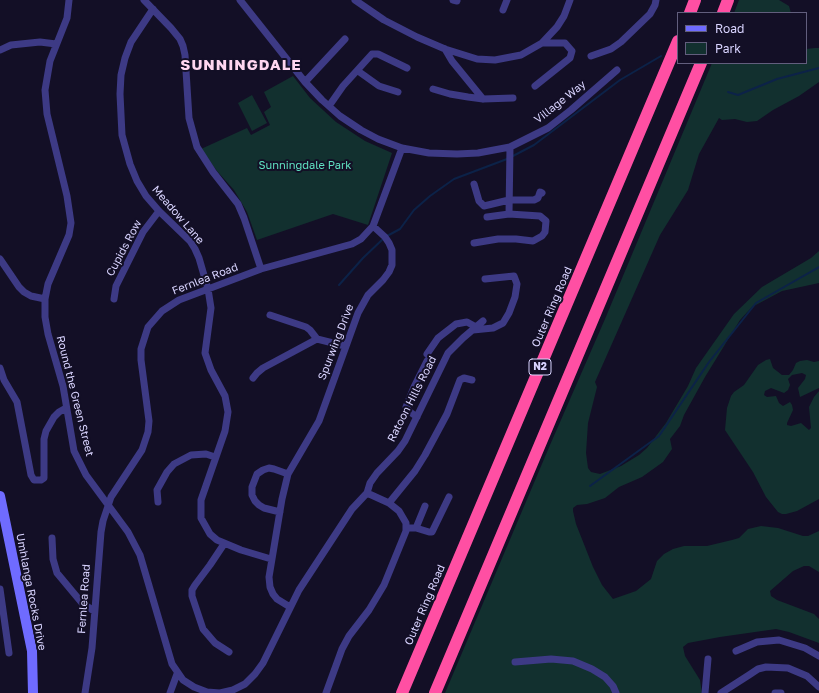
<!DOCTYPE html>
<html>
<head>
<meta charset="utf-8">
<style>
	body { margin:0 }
	#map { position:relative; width:819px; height:693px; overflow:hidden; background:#130f26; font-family:"Golos Text",sans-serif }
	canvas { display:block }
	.legend { position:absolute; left:677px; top:12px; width:130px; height:52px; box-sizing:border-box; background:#130f26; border:1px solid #625e7d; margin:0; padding:5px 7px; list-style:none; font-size:12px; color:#d9d4ff }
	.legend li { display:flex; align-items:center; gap:8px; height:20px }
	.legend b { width:20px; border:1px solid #625e7d }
</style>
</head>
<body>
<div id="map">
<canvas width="819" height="693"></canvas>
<ul class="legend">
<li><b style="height:5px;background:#6f6bff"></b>Road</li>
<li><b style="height:11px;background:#12302f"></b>Park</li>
</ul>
</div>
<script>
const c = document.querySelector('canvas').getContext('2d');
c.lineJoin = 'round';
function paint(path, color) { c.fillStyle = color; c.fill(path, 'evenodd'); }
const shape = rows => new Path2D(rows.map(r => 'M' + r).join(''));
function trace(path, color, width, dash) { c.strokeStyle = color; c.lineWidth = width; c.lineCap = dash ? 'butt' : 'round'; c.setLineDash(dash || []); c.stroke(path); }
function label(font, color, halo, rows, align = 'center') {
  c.font = font + ' "Golos Text",sans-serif'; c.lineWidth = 4; c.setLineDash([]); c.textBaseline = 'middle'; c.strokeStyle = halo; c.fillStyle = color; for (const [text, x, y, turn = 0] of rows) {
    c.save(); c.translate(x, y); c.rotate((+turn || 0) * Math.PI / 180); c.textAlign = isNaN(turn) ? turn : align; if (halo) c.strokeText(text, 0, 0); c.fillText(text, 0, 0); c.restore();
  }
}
paint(shape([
	[739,0,779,0,789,6,791,13,734,13],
	[815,48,819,48,819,82,799,96,773,110,757,121,747,122,735,119,722,120,719,118,699,154,688,190,660,235,595,382,597,387,588,423,586,453,588,468,591,472,600,474,621,466,639,455,647,448,666,423,688,386,696,368,734,314,762,287,811,258,819,251,819,283,782,291,752,307,740,320,705,377,684,415,680,426,670,439,672,449,663,462,642,477,619,487,605,498,587,504,577,505,573,508,573,511,576,524,593,567,602,585,613,599,636,591,651,579,657,561,664,554,673,549,684,546,707,546,732,540,739,538,748,529,761,526,778,528,803,536,808,536,819,531,819,572,809,566,804,566,793,571,770,591,771,596,777,600,814,614,819,619,819,643,789,632,776,629,720,637,688,643,683,647,685,656,700,680,702,693,445,693,550,445,605,319,712,63,806,63,806,49],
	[293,76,310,98,336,122,365,141,392,153,368,225,333,214,257,240,247,212,234,190,217,171,201,149,247,128,251,135,270,125,264,112,271,107,264,92],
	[252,95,267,123,252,131,238,103],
	[770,359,773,368,782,375,789,375,793,370,796,363,800,361,807,360,814,362,819,361,819,388,800,397,798,388,805,379,806,375,802,373,792,375,788,379,790,385,788,390,784,393,771,388,765,391,764,395,767,397,776,396,779,403,783,406,790,402,792,405,793,410,787,423,787,425,791,426,801,423,809,430,811,428,809,407,814,397,819,391,819,499,797,511,786,514,782,514,778,512,766,497,753,472,725,430,727,408,731,396,734,392,744,385,758,365,766,360]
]), '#12302f');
trace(shape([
	[728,92,738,95,777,79,819,68],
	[511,157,534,145,620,80,661,56],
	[387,236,400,229,414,210,430,196,454,179,507,159],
	[339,285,363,258,384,238],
	[590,486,659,436,709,362,756,303,819,267]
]), '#0c2248', 2);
trace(shape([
	[69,0,67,18,50,61,45,90,47,114,67,196,71,223,69,235,48,284,45,299,45,317,48,334,63,386,74,451,86,475,128,532,140,555,172,664,183,680,194,687,207,692,220,693,233,690,245,684,255,674,263,663,299,590,352,509,367,493,389,503,399,511,406,523,406,531,384,585,369,610,349,636,342,649,326,693],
	[144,0,171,28,180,39,183,46,185,55,189,118,197,147,213,172,238,204,244,218,261,269],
	[240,0,305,82,322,100,340,116,361,130,378,139,402,148,429,153,457,154,478,153,510,147,548,128,571,110,617,70],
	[355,0,384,20,417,37,445,49,477,59,495,60,521,55,542,43,557,27,564,16,570,0],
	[453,0,457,1],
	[153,9,131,42,125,58,121,75,120,94,122,135,130,164,137,181,146,196,159,211,190,241,195,249,199,258,208,289,211,308,205,353,211,370,225,396,228,412,225,431,201,500,201,518,210,534,217,540,241,550,271,559],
	[503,10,507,0],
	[445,49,452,61,483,99],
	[0,50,11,45,40,42,56,44],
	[591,56,611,49,621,42,650,14,655,5,656,0],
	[358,71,379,86,398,92],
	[305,82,345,39],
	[535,86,570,58,572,51,565,43,542,43],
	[433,89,450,94,468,97,483,99,513,98],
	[329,106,343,86,372,54,378,54,407,68],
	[474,184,479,201,484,206,509,200,534,200,538,198,540,192,542,193],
	[509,214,510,147],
	[474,243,498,239,516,239,533,241,542,236,545,232,546,221,540,216,509,214,487,217],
	[0,259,19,287,24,292,31,296,45,299],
	[114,299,116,286,143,232,159,211],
	[270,315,306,327,310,330,317,339],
	[473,330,493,328,503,323,509,313,515,297,517,284,514,276,485,279],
	[427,354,438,338,456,324,467,322,476,327],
	[0,368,4,380,17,402,31,475,34,480,41,480,44,478,44,439,46,431,54,417,59,412,66,408],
	[253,378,257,373,263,368,317,339,345,346],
	[417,417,410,412,406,407,414,387,427,361],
	[367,493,370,483,377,473,398,451,405,441,448,353,463,338,483,321],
	[158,502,157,490,167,472,174,464,191,455,206,454,215,457],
	[389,503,415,471,425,455,447,414,460,380,464,378,472,380],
	[280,512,264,508,259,505,255,501,252,495,252,487,257,474,263,470,269,468,274,469,288,474],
	[406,528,416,528,429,532,432,532,449,497],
	[416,528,425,506],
	[52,538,53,559,57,573,82,603,94,611],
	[224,544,210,565,195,585,192,590,192,596,203,629,215,643,229,652],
	[0,589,9,653],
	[290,607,277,599,273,594,270,587,269,577,282,499,288,474,319,421,358,313,368,295,383,280,389,272,392,265,392,250,389,243,385,237,373,226],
	[736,651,757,642,779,640,805,648,819,656],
	[515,662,551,659,573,661,592,669,605,677,613,686,616,693],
	[85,693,92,648,101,532,103,521,111,497,142,450,148,432,149,421,141,360,141,349,148,327,162,311,179,300,261,269,352,244,361,239,373,226,402,148],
	[170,693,177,674],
	[705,693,708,659],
	[721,693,749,675,758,669,766,667,788,668,807,676,819,687],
	[775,693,781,693]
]), '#3d3a85', 7);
trace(shape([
	[0,496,32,651,33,693]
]), '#6f6bff', 10);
trace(shape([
	[690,13,695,0],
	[723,13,728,0],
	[402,693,678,41],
	[435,693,701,63]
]), '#ff4fa3', 12);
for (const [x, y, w] of [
	[540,367,22]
]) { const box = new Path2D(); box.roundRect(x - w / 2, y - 8, w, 16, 3); c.fillStyle = '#130f26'; c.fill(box); trace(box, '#d9d4ff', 1); }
label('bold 10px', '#d9d4ff', null, [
	["N2",540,367]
]);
label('11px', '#d9d4ff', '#130f26', [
	["Village Way",560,102,-38],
	["Meadow Lane",178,215,49],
	["Cupids Row",124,248,-62],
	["Fernlea Road",205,279,-21],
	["Outer Ring Road",552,307,-67],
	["Spurwing Drive",336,342,-69],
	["Round the Green Street",75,396,76],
	["Ratoon Hills Road",412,399,-63],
	["Umhlanga Rocks Drive",31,592,79],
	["Fernlea Road",84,599,-86],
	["Outer Ring Road",425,605,-67]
]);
label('11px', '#5fe0c0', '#130f26', [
	["Sunningdale Park",305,166]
]);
c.letterSpacing = '1px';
label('bold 15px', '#ffd6f0', '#130f26', [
	["SUNNINGDALE",241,65]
]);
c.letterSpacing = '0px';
</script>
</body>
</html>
